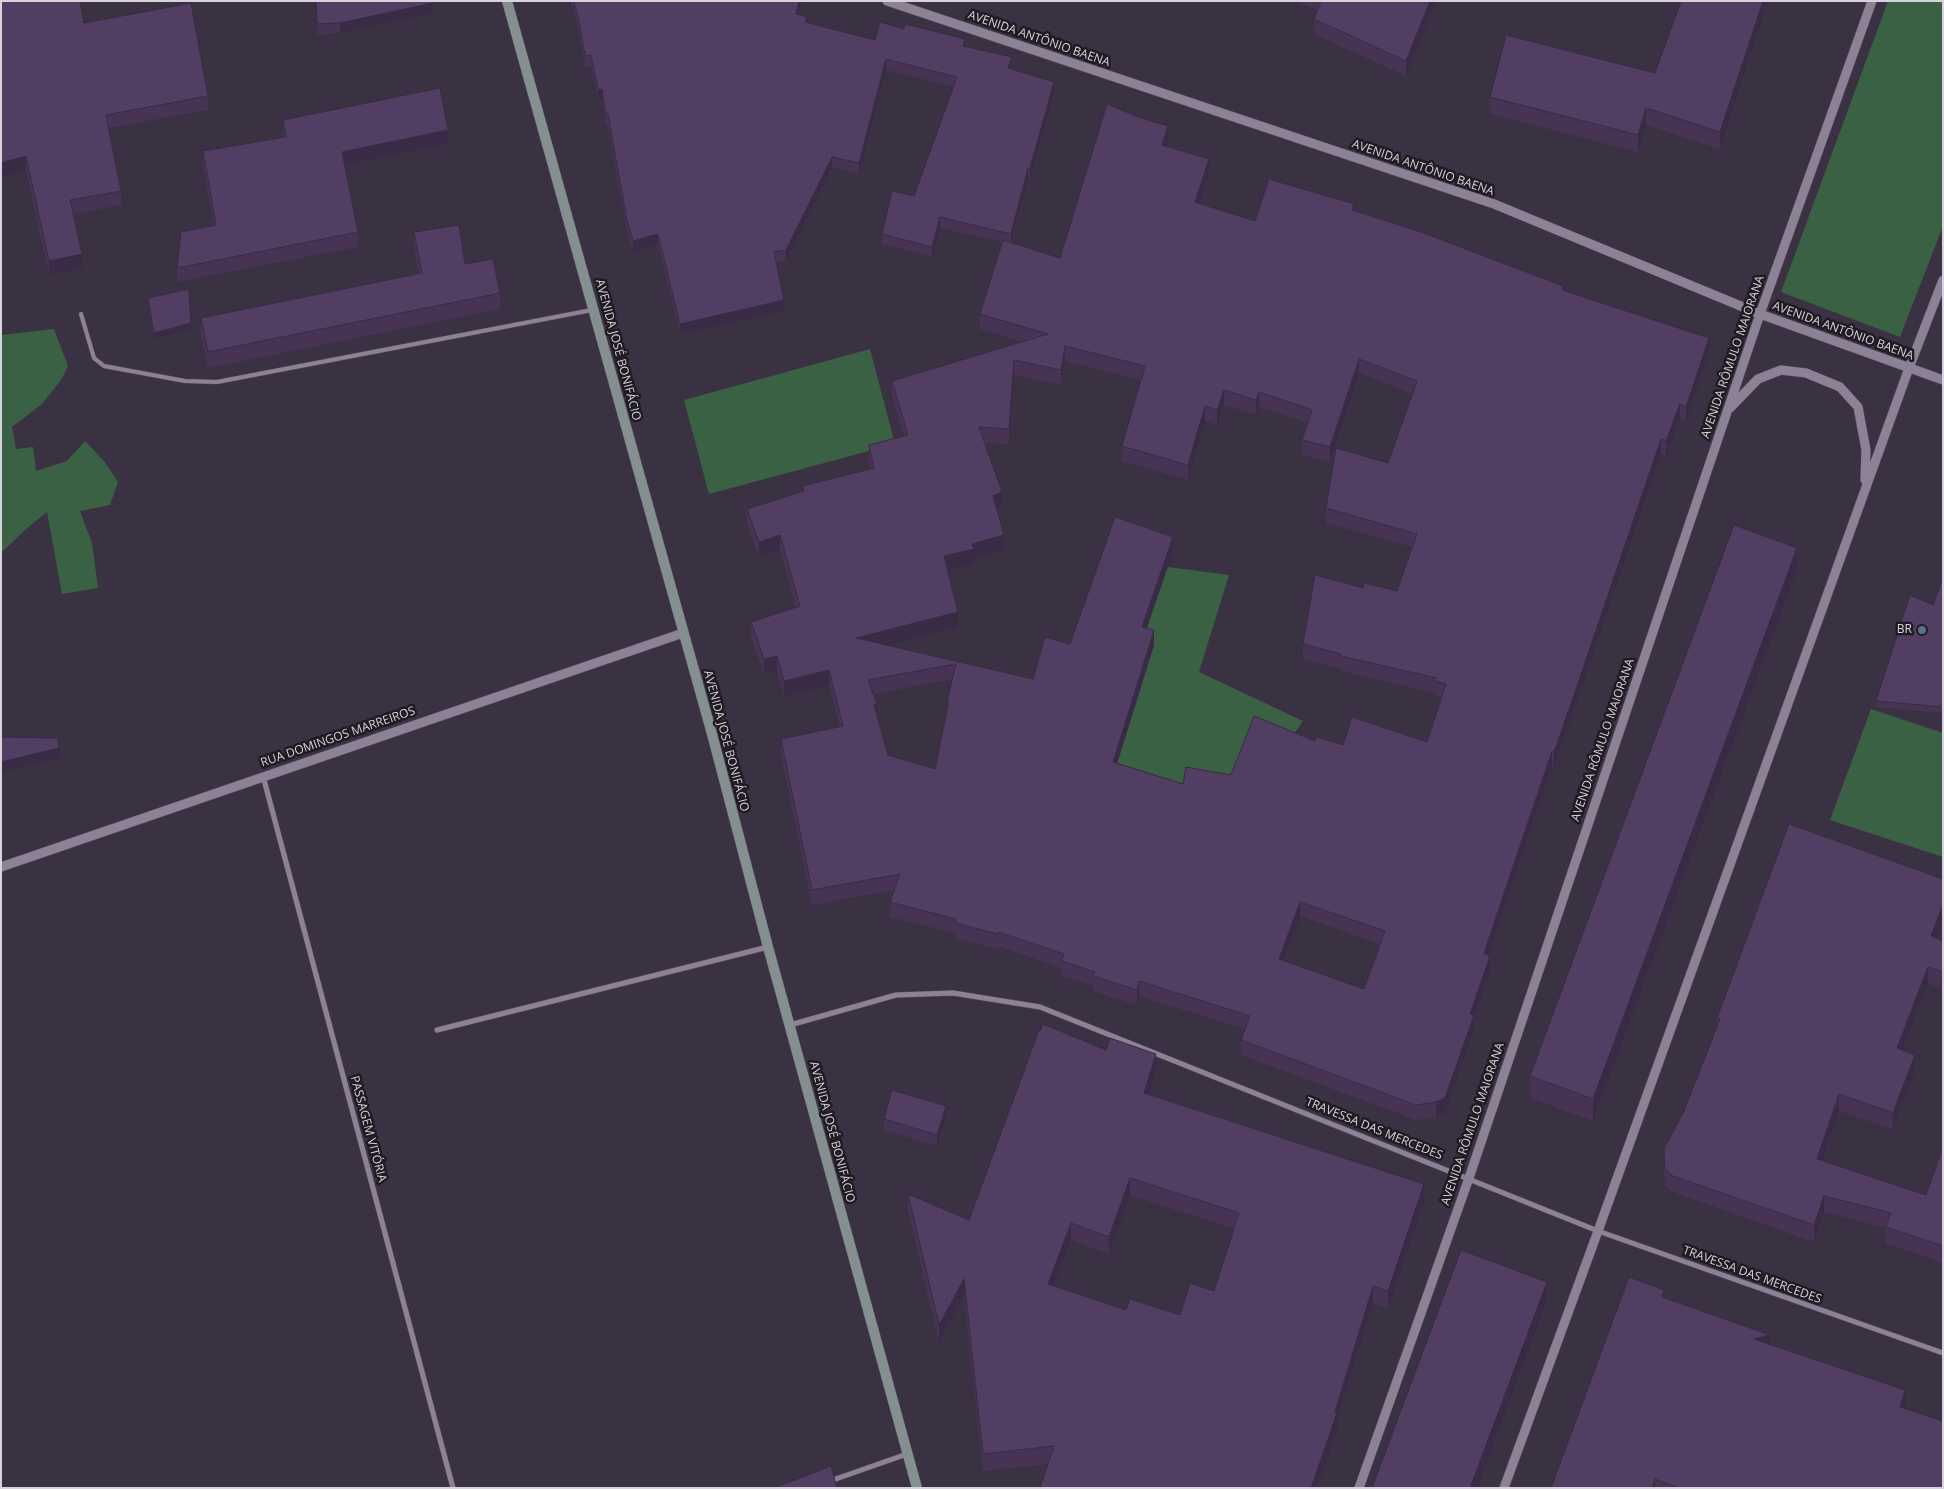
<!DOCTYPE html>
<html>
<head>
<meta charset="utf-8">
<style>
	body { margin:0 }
	#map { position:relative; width:1944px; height:1489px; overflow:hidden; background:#3a3142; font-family:"Open Sans",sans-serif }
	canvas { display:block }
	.frame { position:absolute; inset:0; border:2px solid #d8d2dd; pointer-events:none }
</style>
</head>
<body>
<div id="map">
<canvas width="1944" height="1489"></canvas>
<div class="frame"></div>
</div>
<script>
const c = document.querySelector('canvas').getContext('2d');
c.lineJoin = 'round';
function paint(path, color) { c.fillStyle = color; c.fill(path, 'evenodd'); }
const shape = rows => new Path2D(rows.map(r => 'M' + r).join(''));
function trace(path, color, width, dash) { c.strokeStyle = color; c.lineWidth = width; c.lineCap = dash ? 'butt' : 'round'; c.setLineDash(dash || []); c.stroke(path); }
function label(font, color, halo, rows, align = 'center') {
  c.font = font + ' "Open Sans",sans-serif'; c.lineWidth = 5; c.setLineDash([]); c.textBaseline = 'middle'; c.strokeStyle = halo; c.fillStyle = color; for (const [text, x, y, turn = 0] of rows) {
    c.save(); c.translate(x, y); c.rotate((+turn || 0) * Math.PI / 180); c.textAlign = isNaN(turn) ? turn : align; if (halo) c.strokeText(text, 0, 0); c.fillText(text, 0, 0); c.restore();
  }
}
paint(shape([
	[1888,1,1943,1,1943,226,1900,337,1781,292],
	[54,329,68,366,61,380,42,404,12,427,16,449,33,447,36,471,67,461,85,441,104,461,118,482,110,505,80,511,92,543,98,588,62,594,47,512,26,529,1,553,1,335],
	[870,349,895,444,709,494,684,400],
	[1160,566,1229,575,1199,672,1303,721,1217,843,1079,776],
	[1871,709,1943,733,1943,857,1830,820]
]), '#3b6145');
const service = shape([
	[81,314,94,358,104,366,185,381,217,382,592,310]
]);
const minor = shape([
	[263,776,453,1488],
	[790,1025,896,995,953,993,1040,1007,1598,1231,1943,1353],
	[437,1030,768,947],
	[830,1481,907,1454]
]);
const tertiary = shape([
	[887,1,1494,204,1760,314,1943,380],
	[1730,408,1758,379,1781,370,1806,373,1840,387,1858,407,1866,450,1865,480],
	[1,867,683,633],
	[1359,1488,1469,1178,1760,314,1872,1],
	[1504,1488,1598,1231,1909,368,1943,280]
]);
const secondary = shape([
	[507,1,712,734,768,947,917,1488]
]);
trace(service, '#544d5b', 5);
trace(minor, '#544d5b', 6);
trace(tertiary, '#544d5b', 10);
trace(secondary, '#544d5b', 11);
trace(service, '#8c8195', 4);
trace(minor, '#8c8195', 5);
trace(tertiary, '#8c8195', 9);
trace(secondary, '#848f8f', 10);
paint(shape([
	[316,1,433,13,340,33,317,35],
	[570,1,801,1,798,14,807,22,875,40,965,46,1012,67,1011,69,1054,93,1030,179,1028,178,1012,243,1060,258,1168,141,1166,146,1209,174,1200,203,1255,221,1354,211,1563,290,1709,353,1686,422,1680,419,1666,456,1661,454,1574,710,1554,767,1552,766,1488,955,1490,971,1474,1019,1474,1030,1445,1113,1436,1117,1416,1120,1241,1055,1241,1040,1245,1029,1139,996,1137,1005,1093,991,1093,986,1061,976,1061,968,998,946,998,949,955,938,955,933,890,917,890,902,894,890,812,905,781,754,781,739,840,727,829,685,784,696,777,671,764,674,751,637,751,622,796,607,780,550,759,557,747,524,747,509,803,491,803,486,871,469,869,460,869,445,904,436,892,396,892,381,1023,342,980,329,980,314,1002,242,940,228,932,257,882,244,882,234,914,196,954,87,886,70,859,174,832,167,786,261,776,263,784,311,680,334,658,244,633,252,627,232,608,125,606,125,602,99,598,100,591,66,585,67,578,27],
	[1065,361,1141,380,1122,446,1122,461,1188,480,1205,421,1217,425,1224,405,1256,415,1259,407,1308,423,1302,440,1302,455,1330,462,1359,373,1413,394,1388,463,1326,508,1326,523,1412,547,1397,591,1363,588,1303,644,1303,659,1341,669,1341,671,1435,693,1435,696,1442,698,1427,742,1343,745,1315,741,1231,775,1183,784,1117,763,1154,645,1147,628,1173,552,1070,644,1033,679,887,645,958,627,948,570,974,564,974,558,1004,550,997,509,1002,507,984,443,1009,444,1014,375,1061,385],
	[953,679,947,701,947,709,935,769,888,755,877,714,873,694],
	[1300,916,1380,944,1364,989,1284,961],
	[1294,1,1436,1,1406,76,1314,34,1314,19,1317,10],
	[1681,1,1768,1,1720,149,1646,125,1638,152,1490,114,1490,97,1655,73],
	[84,23,208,96,208,110,108,128,121,191,121,205,73,214,82,268,49,275,26,170,1,177],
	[283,120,448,144,345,166,358,232,358,247,177,282,177,268,214,226,203,166,203,151,283,137],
	[414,232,500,293,500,309,208,368,201,334,201,318,419,274,414,247],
	[148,298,191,329,154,339,148,304],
	[1797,570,1593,1121,1530,1098,1530,1076],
	[1943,577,1943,713,1876,707,1876,701,1933,605],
	[1936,938,1943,941,1943,989,1928,983,1902,1050,1915,1071,1893,1129,1839,1111,1822,1160,1926,1195,1943,1147,1943,1263,1886,1243,1886,1228,1824,1212,1814,1242,1673,1192,1665,1186,1664,1165,1664,1149,1684,1111,1717,1026,1717,1018],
	[1156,1071,1149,1095,1424,1202,1388,1308,1373,1303,1337,1419,1337,1431,1048,1464,983,1471,964,1296,939,1343,908,1211,908,1194,969,1220],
	[1130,1195,1234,1229,1214,1291,1180,1315,1126,1310,1054,1286,1071,1240,1109,1254],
	[946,1117,937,1146,884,1130,884,1119],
	[1664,1298,1770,1345,1905,1408,1943,1488,1551,1488]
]), '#473455');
paint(shape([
	[799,1,801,1,796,24,796,14],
	[1430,1,1436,1,1406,76,1406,61],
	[1763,1,1768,1,1720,149,1720,132],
	[433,3,433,13,340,33,340,23],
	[1012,57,1012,67,1008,79,1008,68],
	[886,59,886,70,859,174,859,163],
	[1054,82,1054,93,1030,179,1030,168],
	[602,89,602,99,598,100,598,90],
	[1646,108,1646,125,1638,152,1638,135],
	[1168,126,1168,141,1162,160,1162,145],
	[448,130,448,144,342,166,342,152],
	[26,156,26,170,1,177,1,163],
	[832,157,832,167,786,261,786,250],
	[1209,159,1209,174,1195,217,1195,202],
	[1028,168,1028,178,1011,244,1011,234],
	[940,217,940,228,932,257,932,247],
	[658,234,658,244,633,252,633,241],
	[82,254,82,268,49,275,49,261],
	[784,300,784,311,680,334,680,324],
	[191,323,191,329,154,339,154,333],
	[1709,338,1709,353,1686,422,1686,407],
	[1065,346,1065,361,1061,385,1061,370],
	[1359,359,1359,373,1330,462,1330,447],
	[1014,360,1014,375,1009,444,1009,429],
	[1224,390,1224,405,1217,425,1217,410],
	[1259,392,1259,407,1256,415,1256,400],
	[1680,404,1680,419,1666,456,1666,441],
	[1205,406,1205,421,1188,480,1188,465],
	[1661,439,1661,454,1574,710,1554,767,1554,752],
	[1002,492,1002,507,993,511,993,496],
	[780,535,780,550,759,557,759,542],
	[1004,535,1004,550,974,558,974,564,944,571,944,556,972,544],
	[1173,537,1173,552,1142,641,1142,627],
	[1797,548,1797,570,1593,1121,1593,1099],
	[958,612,958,627,856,653,856,638],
	[1154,630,1154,645,1113,777,1113,762],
	[777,656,777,671,764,674,764,659],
	[829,670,829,685,784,696,784,681],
	[877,704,877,719,874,705],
	[59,748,59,758,1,772,1,762],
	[1552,751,1552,766,1484,968,1484,953],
	[1300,902,1300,916,1279,974,1279,959],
	[1943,905,1943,921,1931,953,1931,936],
	[1490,956,1490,971,1474,1019,1474,1030,1445,1113,1436,1117,1436,1102,1470,1014],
	[1928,967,1928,983,1897,1064,1897,1048],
	[1139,981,1139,996,1137,1005,1137,990],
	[1156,1054,1156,1071,1144,1110,1144,1093],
	[1915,1055,1915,1071,1893,1129,1893,1113],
	[1839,1094,1839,1111,1817,1175,1817,1159],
	[946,1106,946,1117,937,1146,937,1135],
	[1130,1178,1130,1195,1109,1254,1109,1237],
	[1424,1184,1424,1202,1388,1308,1388,1291],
	[1824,1196,1824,1212,1814,1242,1814,1225],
	[1071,1223,1071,1240,1048,1301,1048,1284],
	[964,1279,964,1296,939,1343,939,1325],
	[1547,1282,1547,1301,1477,1488,1470,1488],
	[1373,1286,1373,1303,1337,1419,1337,1431,1317,1488,1311,1488],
	[1770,1335,1770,1354,1754,1339],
	[1905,1390,1905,1409,1900,1407],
	[1655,1479,1655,1488,1652,1488]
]), '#392b45');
const building = shape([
	[1,1,80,1,84,23,191,3,208,96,106,115,121,191,70,200,82,254,49,261,26,156,1,163,1,1],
	[316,1,433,1,433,3,340,23,317,24,316,1],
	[573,1,799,1,796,14,807,17,805,22,875,40,880,22,904,29,905,24,965,39,963,46,1012,57,1008,68,1054,82,1030,168,1028,168,1011,234,940,217,932,247,882,234,892,191,914,196,957,77,886,59,859,163,832,157,786,250,774,252,784,300,680,324,658,234,633,241,627,221,608,114,606,115,602,89,598,90,591,55,585,56,578,16,573,1],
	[1321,1,1430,1,1406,61,1314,19,1321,1],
	[1681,1,1763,1,1720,132,1646,108,1638,135,1490,97,1506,35,1655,73,1681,1],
	[440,88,448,130,342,152,358,232,177,268,181,232,216,225,203,151,286,137,283,120,440,88],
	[1107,104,1138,117,1168,126,1162,145,1209,159,1195,202,1255,221,1269,179,1354,204,1352,210,1421,232,1563,286,1562,290,1709,338,1686,407,1680,404,1666,441,1661,439,1574,695,1554,752,1552,751,1484,953,1490,956,1470,1014,1474,1015,1445,1098,1436,1102,1416,1105,1241,1040,1250,1016,1139,981,1137,990,1093,976,1095,972,1061,961,1064,954,998,932,998,934,955,923,956,919,890,902,900,874,812,890,781,739,843,726,829,670,784,681,777,656,764,659,751,622,800,606,780,535,759,542,747,509,804,491,803,486,874,468,869,445,908,435,892,381,1048,334,980,314,1003,240,1060,258,1107,104],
	[1065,346,1145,366,1122,446,1188,465,1205,406,1217,410,1224,390,1256,400,1259,392,1312,410,1302,440,1330,447,1359,359,1417,381,1388,463,1336,448,1326,508,1417,534,1397,591,1364,583,1363,588,1315,575,1303,644,1341,654,1341,656,1436,678,1435,681,1446,684,1427,742,1352,717,1343,745,1317,737,1315,741,1254,716,1231,775,1186,767,1183,784,1113,762,1154,630,1142,627,1173,537,1115,517,1070,644,1045,637,1033,679,856,638,958,612,944,556,974,549,972,544,1004,535,993,496,1002,492,979,427,1009,429,1014,360,1061,370,1065,346],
	[956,664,947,701,949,701,935,769,888,755,874,705,877,704,868,680,956,664],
	[1300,902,1385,931,1364,989,1279,959,1300,902],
	[459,225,465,264,493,259,500,293,208,352,201,318,422,273,414,232,459,225],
	[189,289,191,323,154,333,148,298,189,289],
	[1734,525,1797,548,1593,1099,1530,1076,1734,525],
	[1943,577,1943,707,1876,701,1910,595,1933,605,1943,577],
	[1,737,58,738,59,748,1,762,1,737],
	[1789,824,1943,879,1943,905,1931,936,1943,941,1943,972,1928,967,1897,1048,1915,1055,1893,1113,1839,1094,1817,1159,1926,1195,1943,1147,1943,1246,1886,1227,1891,1213,1824,1196,1814,1225,1673,1176,1665,1169,1664,1149,1684,1111,1720,1019,1717,1018,1789,824],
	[1043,1024,1106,1050,1110,1038,1156,1054,1144,1093,1424,1184,1388,1291,1373,1286,1335,1412,1337,1413,1311,1488,1040,1488,1054,1446,983,1454,964,1279,939,1325,908,1194,969,1220,1039,1030,1040,1031,1043,1024],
	[1130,1178,1239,1213,1214,1291,1190,1283,1180,1315,1130,1299,1126,1310,1048,1284,1071,1223,1109,1237,1130,1178],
	[892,1090,946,1106,937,1135,884,1119,892,1090],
	[1461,1250,1547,1282,1470,1488,1372,1488,1461,1250],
	[1629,1277,1664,1290,1662,1297,1770,1335,1754,1339,1905,1390,1900,1407,1943,1421,1943,1488,1679,1488,1655,1479,1652,1488,1551,1488,1629,1277],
	[831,1466,837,1488,774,1488,831,1466]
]);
paint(building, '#523d63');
trace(building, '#392b45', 1);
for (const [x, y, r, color] of [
	[1922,630,5,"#5c6f8a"]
]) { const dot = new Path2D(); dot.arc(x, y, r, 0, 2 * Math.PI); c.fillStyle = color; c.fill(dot); trace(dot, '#1f1b23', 2); }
label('12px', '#d8d2dd', '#1f1b23', [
	["AVENIDA ANTÔNIO BAENA",1039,39,19],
	["AVENIDA ANTÔNIO BAENA",1423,168,19],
	["AVENIDA ANTÔNIO BAENA",1843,331,20],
	["AVENIDA JOSÉ BONIFÁCIO",618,350,75],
	["AVENIDA RÔMULO MAIORANA",1733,357,-71],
	["RUA DOMINGOS MARREIROS",338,737,-19],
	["AVENIDA RÔMULO MAIORANA",1603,740,-71],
	["AVENIDA JOSÉ BONIFÁCIO",726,741,75],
	["AVENIDA RÔMULO MAIORANA",1473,1124,-71],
	["PASSAGEM VITÓRIA",368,1129,75],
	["TRAVESSA DAS MERCEDES",1374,1129,22],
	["AVENIDA JOSÉ BONIFÁCIO",832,1132,75],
	["TRAVESSA DAS MERCEDES",1752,1275,20]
]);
label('12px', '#d8d2dd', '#1f1b23', [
	["BR",1912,630]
], 'right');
</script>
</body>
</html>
